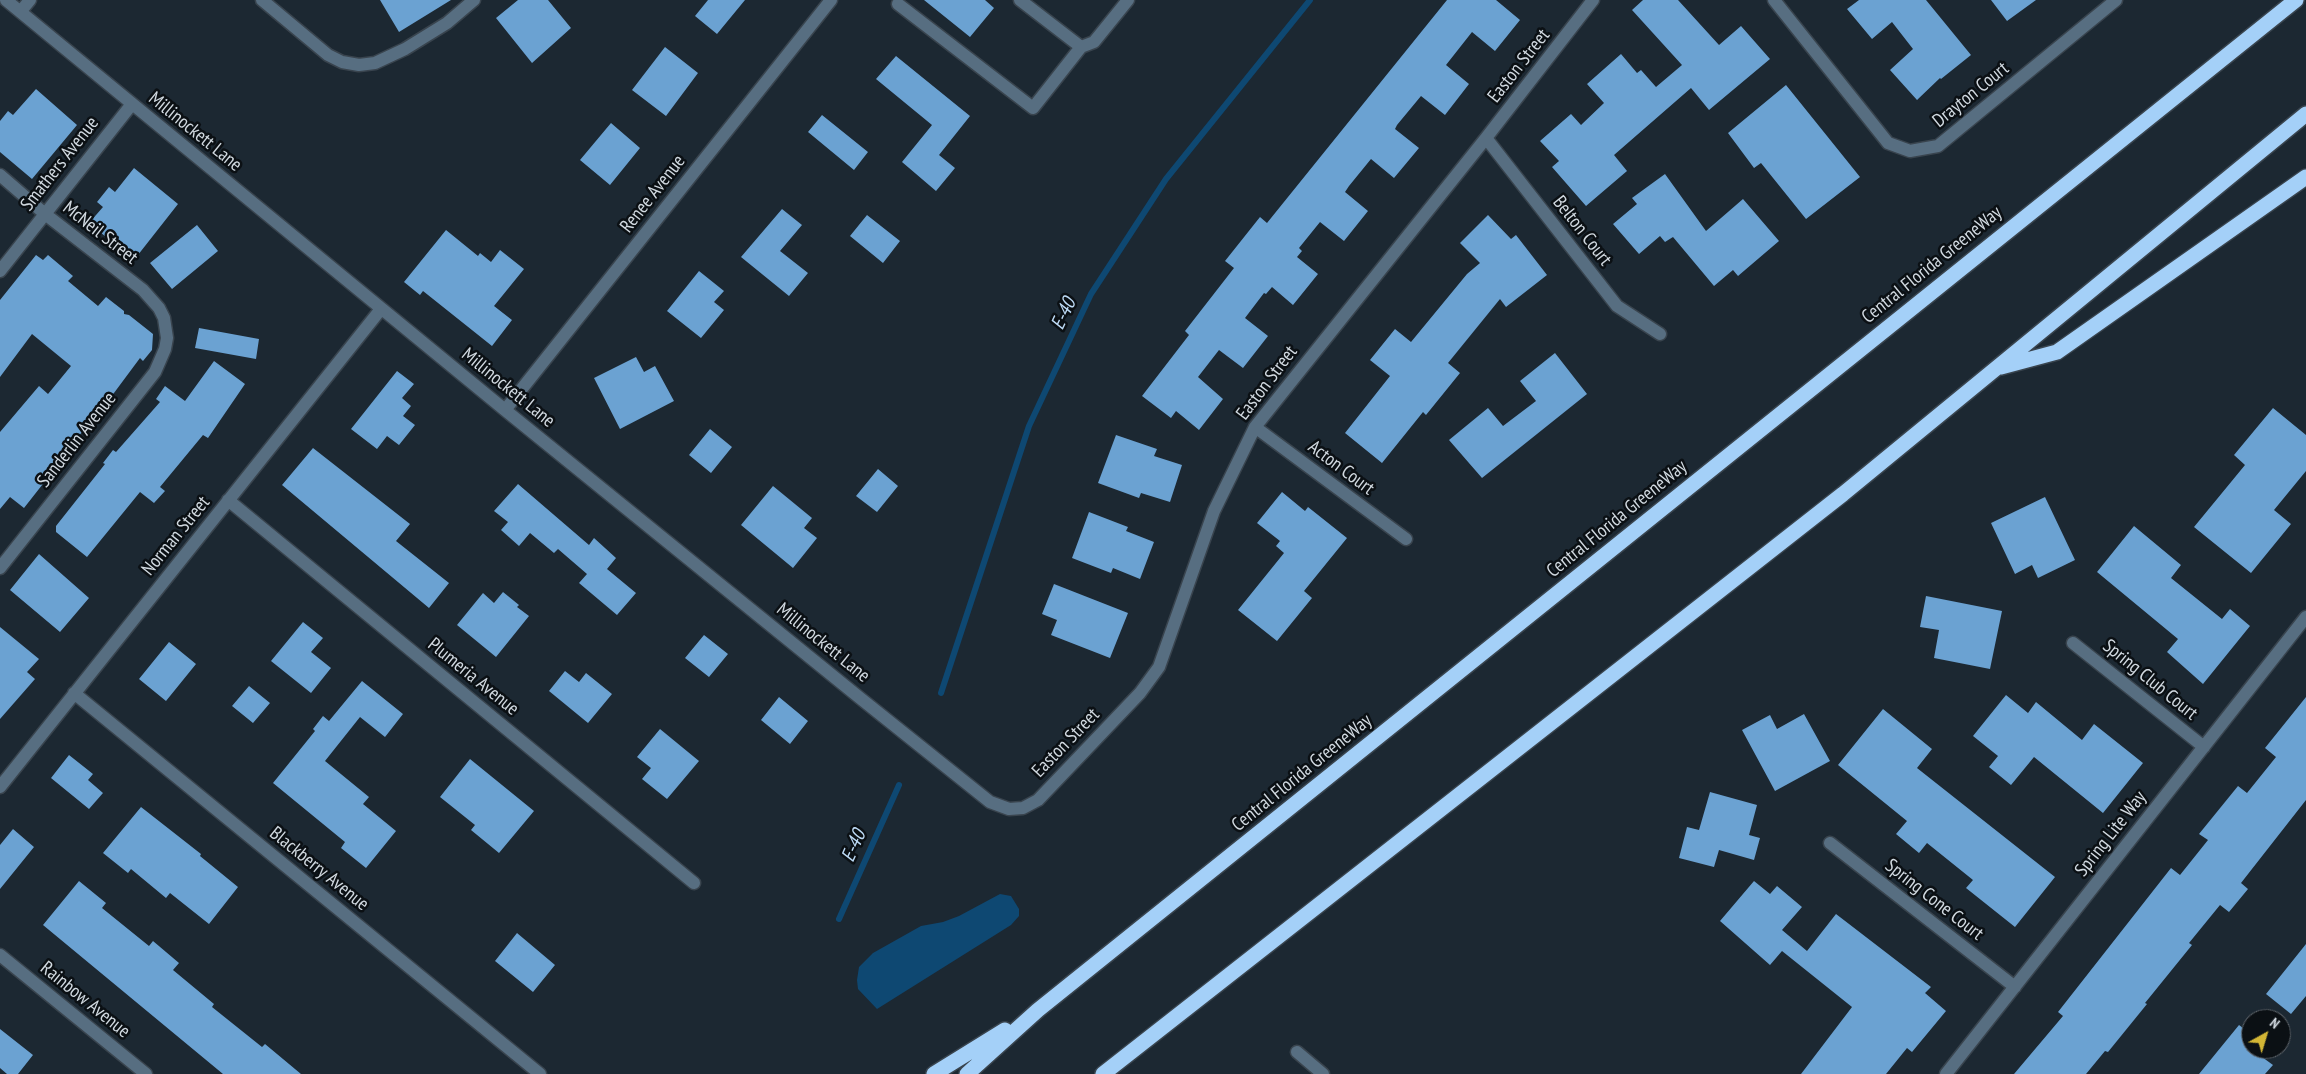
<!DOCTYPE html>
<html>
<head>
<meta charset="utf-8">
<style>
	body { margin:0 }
	#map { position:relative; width:2306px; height:1074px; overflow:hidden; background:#1c2832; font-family:"PT Sans Narrow",sans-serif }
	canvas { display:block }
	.north { position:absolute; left:2241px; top:1009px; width:50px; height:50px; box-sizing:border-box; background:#0b1014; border:1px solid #5a6066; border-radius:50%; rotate:39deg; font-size:14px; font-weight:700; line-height:20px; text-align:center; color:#d1d9e0 }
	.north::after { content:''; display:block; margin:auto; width:18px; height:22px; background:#d3b635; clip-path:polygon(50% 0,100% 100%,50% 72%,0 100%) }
</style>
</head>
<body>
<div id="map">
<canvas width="2306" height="1074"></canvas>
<div class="north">N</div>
</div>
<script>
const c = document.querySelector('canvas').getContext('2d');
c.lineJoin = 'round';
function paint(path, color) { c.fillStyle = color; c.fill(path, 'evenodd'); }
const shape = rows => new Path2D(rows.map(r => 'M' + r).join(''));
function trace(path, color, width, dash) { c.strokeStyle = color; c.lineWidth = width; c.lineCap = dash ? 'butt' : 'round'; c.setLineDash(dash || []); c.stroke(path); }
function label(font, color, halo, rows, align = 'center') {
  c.font = font + ' "PT Sans Narrow",sans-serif'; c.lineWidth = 5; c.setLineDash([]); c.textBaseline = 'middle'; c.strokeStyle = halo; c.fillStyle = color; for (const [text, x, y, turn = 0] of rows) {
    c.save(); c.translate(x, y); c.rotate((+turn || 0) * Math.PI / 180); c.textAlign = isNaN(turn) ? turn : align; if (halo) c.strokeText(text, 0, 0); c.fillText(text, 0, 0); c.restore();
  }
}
paint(shape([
	[1000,894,1011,896,1019,909,1019,916,1011,925,877,1009,858,989,857,980,859,967,873,953,921,926,943,922,959,916]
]), '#0e4872');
trace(shape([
	[941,693,1029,426,1091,294,1166,179,1310,0],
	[839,919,899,785]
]), '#0e4872', 6);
paint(shape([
	[380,0,451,0,399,32],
	[518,0,548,0,571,28,532,63,496,18],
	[708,0,745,0,717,34,695,16],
	[924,0,985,0,994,8,970,37],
	[1447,0,1496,0,1520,20,1495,51,1472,32,1446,65,1469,84,1445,115,1421,96,1397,125,1395,129,1419,148,1394,178,1371,159,1349,186,1345,192,1368,211,1344,241,1320,222,1299,248,1302,251,1297,257,1318,274,1293,305,1272,287,1266,294,1264,293,1245,318,1268,336,1243,368,1219,350,1198,377,1223,399,1199,430,1176,411,1171,418,1142,396,1189,335,1185,331,1234,268,1225,261,1260,217,1267,223],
	[1643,0,1678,0,1719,45,1741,26,1770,59,1709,110,1691,88,1614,155,1627,171,1586,206,1552,167,1559,161,1540,141,1571,114,1581,125,1604,103,1587,84,1621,54,1637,73,1641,70,1656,87,1682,65,1632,10],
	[1859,0,1926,0,1971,55,1941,79,1940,78,1917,100,1890,70,1913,49,1892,22,1872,39,1847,9],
	[1991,0,2036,0,2007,21],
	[665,47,698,73,666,116,632,90],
	[896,56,970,116,939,155,955,168,936,191,902,162,932,125,876,79],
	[1786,85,1860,177,1806,219,1761,163,1754,168,1728,133],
	[36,89,77,125,32,179,0,152,0,121,8,111,13,115],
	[822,115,868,152,854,170,808,132],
	[611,123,640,148,610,185,580,160],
	[134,168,178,204,134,260,89,223,103,207,97,202,109,187,115,192],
	[1665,174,1706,231,1743,199,1779,241,1738,276,1733,270,1714,286,1673,237,1665,242,1660,236,1639,254,1613,224,1637,204,1632,198],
	[782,209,802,225,780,251,808,273,789,296,741,257],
	[867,215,900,241,883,263,850,236],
	[1488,215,1511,239,1516,235,1547,275,1506,307,1500,299,1448,363,1460,373,1426,415,1423,412,1382,463,1345,433,1390,376,1370,360,1395,329,1411,342,1467,274,1480,263,1460,243],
	[197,225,218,251,172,289,150,263],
	[446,230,478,256,480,253,491,262,500,250,524,269,494,306,512,320,492,346,423,291,420,295,404,282],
	[36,255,43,260,48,255,73,276,68,281,98,306,106,297,124,311,124,314,129,315,153,334,152,350,143,361,140,358,85,432,83,431,77,438,76,437,43,478,46,480,24,508,10,497,0,509,0,432,39,386,48,394,71,366,32,334,0,377,0,300],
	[699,271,724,291,714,302,724,310,701,338,667,311],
	[199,328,259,339,256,359,195,348],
	[1555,353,1587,394,1482,478,1449,440,1488,408,1503,426,1536,401,1520,381],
	[636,357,644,372,655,366,674,401,620,429,594,378],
	[214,361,245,384,208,438,203,435,160,487,165,491,154,503,140,492,87,557,56,532,56,526,105,464,103,463,113,450,116,452,160,402,156,399,165,386,185,401],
	[397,371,414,384,402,398,411,406,403,416,415,425,399,445,387,436,377,449,351,429],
	[2273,408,2306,435,2306,471,2274,510,2291,524,2251,573,2194,527,2245,465,2234,455],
	[710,429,732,447,711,473,689,455],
	[1116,435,1157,449,1154,456,1182,465,1170,502,1141,493,1139,498,1098,483],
	[313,448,410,524,396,541,449,583,429,608,282,485],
	[878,469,898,486,877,512,856,496],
	[518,484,589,545,594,538,616,558,607,569,636,593,617,615,579,583,587,574,558,549,554,553,530,533,519,546,501,530,508,522,494,511],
	[773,486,812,518,804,528,817,538,793,568,741,525],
	[1282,492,1305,511,1308,507,1347,538,1304,591,1312,598,1277,641,1238,610,1284,553,1276,546,1280,541,1257,523],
	[2045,497,2075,560,2038,578,2032,565,2015,574,1991,523],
	[1089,512,1128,527,1126,531,1154,542,1140,579,1113,568,1111,573,1072,558],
	[2134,526,2181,565,2171,578,2222,619,2230,609,2250,626,2203,684,2167,652,2178,639,2097,572],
	[39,554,89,598,60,632,10,590],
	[1054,584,1128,613,1110,658,1051,635,1057,620,1042,614],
	[503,592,519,605,517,607,529,616,496,657,457,625,483,593,494,603],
	[1926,596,2002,611,1990,669,1934,658,1939,630,1920,627],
	[303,622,323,638,311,652,331,668,311,693,271,661],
	[0,627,39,659,27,672,35,679,0,719],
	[704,635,728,654,709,677,685,658],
	[169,642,196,664,166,701,139,679],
	[565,671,579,682,586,673,612,694,588,723,549,691],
	[362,681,403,714,385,737,360,717,325,761,369,797,363,804,396,831,366,868,341,848,345,842,273,783,315,731,313,729,323,716,329,721],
	[249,686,270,703,253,723,232,706],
	[2006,695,2028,713,2036,702,2082,740,2094,724,2143,763,2103,813,2034,757,2011,785,1989,767,1998,756,1973,736],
	[779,697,808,721,790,744,761,720],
	[2306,697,2306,800,2241,883,2248,889,2229,912,2220,905,2189,943,2192,945,2145,1003,2147,1004,2108,1052,2105,1051,2086,1074,2014,1074,2063,1016,2058,1012,2171,868,2180,875,2208,840,2199,834,2238,786,2247,793,2276,757,2265,748],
	[1883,709,1932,749,1917,768,2055,877,2015,927,1966,888,1973,880,1927,843,1919,853,1896,834,1907,821,1838,765],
	[1804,714,1830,761,1775,791,1742,730,1770,715,1777,729],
	[660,729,699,761,667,799,642,779,651,768,637,757],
	[69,755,93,774,88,780,103,793,89,809,51,778],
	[470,759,534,811,499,853,471,830,475,825,440,797],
	[1710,792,1757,805,1749,835,1760,838,1754,860,1719,850,1714,867,1679,858,1687,827,1699,830],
	[141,807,201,854,200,856,238,887,209,924,170,893,166,898,131,869,128,873,103,853],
	[13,829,34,847,0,889,0,845],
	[79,881,106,903,102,908,149,946,153,941,179,963,173,970,214,1004,212,1007,262,1047,265,1044,301,1074,223,1074,43,925],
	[1754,881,1770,894,1777,886,1802,907,1782,930,1807,951,1836,914,1931,987,1925,993,1946,1011,1912,1052,1907,1048,1886,1074,1801,1074,1852,1007,1782,951,1770,965,1720,921],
	[517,933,555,965,533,992,495,961],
	[2306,944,2306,996,2291,1014,2266,994],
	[2239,1025,2251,1034,2251,1049,2273,1065,2265,1074,2199,1074],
	[0,1029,33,1055,18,1074,7,1074,0,1068]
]), '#6ba2d2');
const minor = shape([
	[6,0,505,410,860,698,990,802,1009,809,1023,808,1038,800,1140,693,1159,667,1214,511,1255,427,1486,138,1593,0],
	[262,0,328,55,342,62,359,65,375,63,405,49,447,23,474,0],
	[1020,0,1081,47,1094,42,1128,0],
	[1774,0,1888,143,1910,151,1938,146,2116,0],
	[898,4,1033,108,1081,47],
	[21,11,30,0],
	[1486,138,1617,306,1660,334],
	[0,175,45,214,143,290,159,308,164,318,167,338,165,349,155,372,0,568],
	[0,271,132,104],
	[505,410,831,0],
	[1255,427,1406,539],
	[228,500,694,883],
	[2073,643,2204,747],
	[74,693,540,1074],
	[0,787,381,309],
	[1830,843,2015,987],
	[0,955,146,1074],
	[1297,1052,1323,1074],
	[1946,1074,2306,617]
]);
const highway = shape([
	[2001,367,2057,352,2306,177],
	[934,1074,1005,1030],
	[967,1074,1038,1010,2296,0],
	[1103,1074,1843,494,2306,114]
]);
trace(minor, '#39444e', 15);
trace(highway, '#39444e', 18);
trace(minor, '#576e81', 12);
trace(highway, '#a4d0f8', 15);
label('19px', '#d1d9e0', '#0b1014', [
	["Easton Street",1519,66,-52],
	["Drayton Court",1971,95,-39],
	["Millinockett Lane",195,132,39],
	["Smathers Avenue",60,164,-52],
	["Renee Avenue",653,194,-52],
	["Belton Court",1582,231,52],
	["McNeil Street",100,233,38],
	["Central Florida GreeneWay",1932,265,-39],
	["Easton Street",1267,383,-53],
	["Millinockett Lane",508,388,39],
	["Sanderlin Avenue",77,440,-52],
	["Acton Court",1341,468,37],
	["Central Florida GreeneWay",1617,519,-39],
	["Norman Street",176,536,-51],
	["Millinockett Lane",823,643,39],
	["Plumeria Avenue",473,677,39],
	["Spring Club Court",2150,680,39],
	["Easton Street",1066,743,-46],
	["Central Florida GreeneWay",1302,773,-39],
	["Spring Lite Way",2111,834,-52],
	["Blackberry Avenue",319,869,39],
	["Spring Cone Court",1934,900,38],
	["Rainbow Avenue",85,1000,39]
]);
label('italic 20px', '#bedbf6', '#0b1014', [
	["E-40",1064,314,-65],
	["E-40",854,846,-66]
]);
</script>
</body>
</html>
